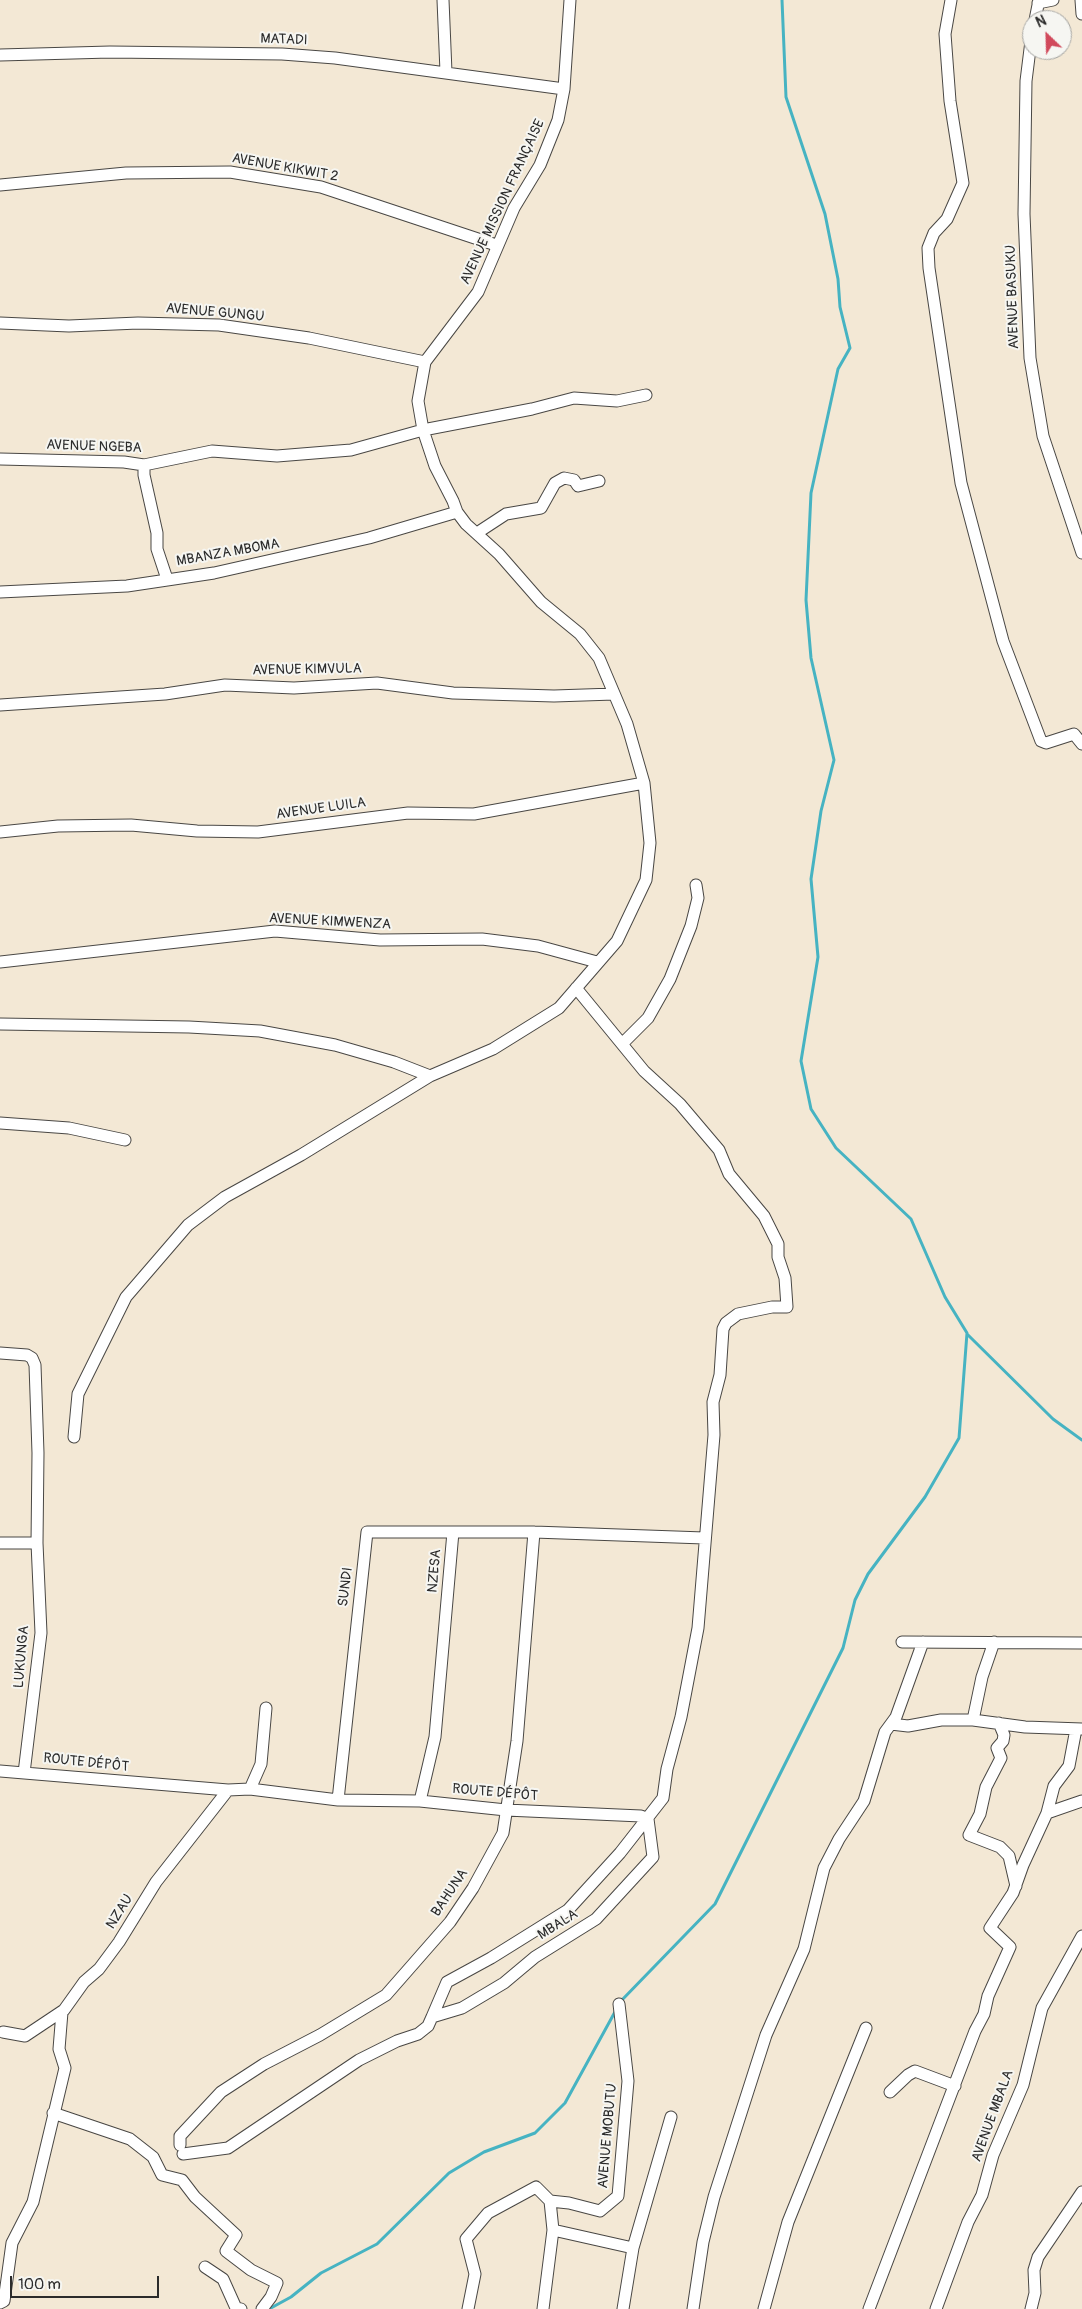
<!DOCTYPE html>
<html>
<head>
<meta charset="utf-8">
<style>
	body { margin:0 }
	#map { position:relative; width:1082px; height:2309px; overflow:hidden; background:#f3e8d5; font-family:Pangolin,sans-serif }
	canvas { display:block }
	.north { position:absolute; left:1022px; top:10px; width:50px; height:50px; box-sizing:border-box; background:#f6f6f2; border:1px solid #a5a5a2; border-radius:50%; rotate:336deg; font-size:14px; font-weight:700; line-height:20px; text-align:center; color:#2b2b2b }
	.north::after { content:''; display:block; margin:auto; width:18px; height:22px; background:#d1495b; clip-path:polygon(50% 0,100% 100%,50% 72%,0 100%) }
	.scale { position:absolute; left:10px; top:2276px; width:149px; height:22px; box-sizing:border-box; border:2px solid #2b2b2b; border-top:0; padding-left:6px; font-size:15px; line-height:18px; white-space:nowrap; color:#2b2b2b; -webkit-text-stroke:4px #f6f6f2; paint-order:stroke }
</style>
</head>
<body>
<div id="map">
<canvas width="1082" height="2309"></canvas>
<div class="north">N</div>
<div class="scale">100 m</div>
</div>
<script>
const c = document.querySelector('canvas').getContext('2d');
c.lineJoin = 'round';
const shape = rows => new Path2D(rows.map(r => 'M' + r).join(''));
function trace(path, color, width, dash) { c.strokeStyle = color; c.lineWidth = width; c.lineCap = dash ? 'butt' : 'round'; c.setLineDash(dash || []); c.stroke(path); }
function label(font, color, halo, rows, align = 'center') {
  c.font = font + ' Pangolin,sans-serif'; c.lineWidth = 4; c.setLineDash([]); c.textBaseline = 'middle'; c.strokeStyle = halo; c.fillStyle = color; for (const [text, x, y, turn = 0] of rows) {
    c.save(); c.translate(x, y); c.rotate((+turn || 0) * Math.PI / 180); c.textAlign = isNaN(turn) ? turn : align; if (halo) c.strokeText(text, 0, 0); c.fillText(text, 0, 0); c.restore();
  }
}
trace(shape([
	[967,1334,1053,1419,1082,1440],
	[620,2002,715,1904,843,1648,855,1600,868,1574,925,1497,959,1438,967,1333,945,1297,911,1219,836,1148,811,1109,801,1061,818,957,811,879,821,811,834,760,811,658,806,600,811,493,838,369,850,348,840,307,838,279,825,214,786,97,782,0],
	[269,2309,291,2297,321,2273,377,2244,449,2173,484,2152,535,2133,565,2103,616,2010]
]), '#46b3c2', 3);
const minor = shape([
	[443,0,446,72],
	[951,0,945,34,950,101,963,183,947,219,934,233,928,248,929,268,961,483,1003,641,1041,741,1046,743,1074,734,1082,744],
	[1081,0,1082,14],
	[1038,3,1053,0],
	[1035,20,1039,0],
	[1032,33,1026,81,1024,214,1030,358,1043,436,1082,553],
	[0,55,110,52,282,54,335,58,564,89],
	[0,185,126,173,230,172,321,187,496,245],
	[0,323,69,326,138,323,219,325,309,338,425,362],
	[0,459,124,462,144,465,212,451,277,456,351,450,423,430,532,409,574,398,617,401,646,395],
	[144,465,144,475,157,533,157,549,167,579],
	[477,533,506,514,541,508,555,483,564,478,574,480,578,486,599,481],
	[0,592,127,586,214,573,369,538,457,512],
	[0,705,165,694,225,685,294,688,377,683,453,693,554,696,614,694],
	[0,832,58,826,131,825,197,831,258,832,408,813,474,814,644,783],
	[0,962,275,931,380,940,482,939,538,946,597,962],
	[0,1024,189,1027,260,1031,335,1045,394,1062,430,1076],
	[622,1044,648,1018,670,979,691,926,698,898,696,885],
	[0,1123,69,1128,125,1140],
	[0,1353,27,1355,32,1358,35,1365,38,1453,37,1543,0,1543],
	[74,1437,78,1394,126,1297,188,1225,225,1197,301,1155,430,1076,493,1049,559,1008,617,941,646,880,650,843,644,783,627,724,599,658,580,634,541,602,499,554,466,524,457,512,453,501,435,466,423,430,418,401,425,362,478,292,514,208,540,165,558,120,564,89,570,0],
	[902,1642,1082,1643],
	[973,1720,982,1677,994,1642],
	[999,1723,1004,1735,1003,1741,997,1748,1001,1758,986,1787,980,1814,969,1835,1000,1847,1009,1856,1016,1886],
	[891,1724,908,1726,941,1720,973,1720,1025,1727,1082,1729],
	[0,1771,228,1790],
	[24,1773,41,1633,37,1543],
	[250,1789,261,1764,266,1708],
	[338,1800,420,1801,506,1810,641,1816,648,1819],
	[420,1801,435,1737,453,1532,534,1532,704,1538],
	[1047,1813,1082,1801],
	[432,2017,447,1982,491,1958,568,1910,620,1853,663,1798,667,1769,681,1717,698,1628,714,1435,713,1402,720,1375,723,1329,726,1323,738,1314,772,1307,787,1307,785,1278,778,1257,778,1244,764,1216,729,1174,719,1150,680,1104,644,1071,576,988],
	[3,2032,25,2036,64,2010,84,1982,99,1969,119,1942,156,1882,228,1790,250,1789,338,1800,367,1532,453,1532],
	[890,2092,908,2075,915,2071,955,2086],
	[53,2113,130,2139,153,2157,162,2175,182,2180,195,2197,236,2235,226,2251,251,2270,277,2283,271,2297,262,2309],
	[180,2145,180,2136,221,2092,264,2064,320,2035,386,1995,450,1922,473,1888,503,1833,517,1741,534,1532],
	[183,2154,228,2148,359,2060,397,2041,418,2034,428,2026,432,2017,462,2008,504,1983,535,1957,596,1919,653,1857,648,1819],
	[553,2230,633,2248],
	[205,2267,223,2279,236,2308,241,2309],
	[0,2303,4,2301,12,2243,33,2202,65,2068,59,2049,62,2012],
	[468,2309,475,2274,466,2239,488,2213,536,2187,550,2201,569,2203,600,2211,618,2196,628,2081,619,2004],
	[543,2309,553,2230,550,2201],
	[623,2309,633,2248,671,2117],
	[693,2309,703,2242,714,2197,766,2035,804,1949,824,1868,839,1839,864,1801,885,1732,896,1717,923,1642],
	[764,2309,788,2222,866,2028],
	[869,2309,975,2031,984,2014,988,1996,1010,1947,990,1928,1013,1893,1023,1865,1047,1813,1054,1786,1069,1766,1076,1729],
	[936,2309,968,2222,982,2195,993,2155,1023,2085,1042,2008,1082,1936],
	[1031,2309,1035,2293,1034,2270,1038,2257,1082,2192]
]);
trace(minor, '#494744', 13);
trace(minor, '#fff', 11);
label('14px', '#2b2b2b', '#f6f6f2', [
	["MATADI",284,40,2],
	["AVENUE KIKWIT 2",285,168,10],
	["AVENUE MISSION FRANÇAISE",503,202,-65],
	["AVENUE BASUKU",1013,297,-92],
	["AVENUE GUNGU",215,313,5],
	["AVENUE NGEBA",94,447,2],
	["MBANZA MBOMA",228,553,-10],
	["AVENUE KIMVULA",307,670,-1],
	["AVENUE LUILA",321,809,-8],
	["AVENUE KIMWENZA",330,922,3],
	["NZESA",435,1571,-85],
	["SUNDI",346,1587,-83],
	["LUKUNGA",22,1657,-85],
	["ROUTE DÉPÔT",86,1763,6],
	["ROUTE DÉPÔT",495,1793,5],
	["BAHUNA",450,1893,-56],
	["NZAU",120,1912,-58],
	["MBALA",558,1925,-32],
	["AVENUE MBALA",993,2116,-70],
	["AVENUE MOBUTU",608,2136,-85]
]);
</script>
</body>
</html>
